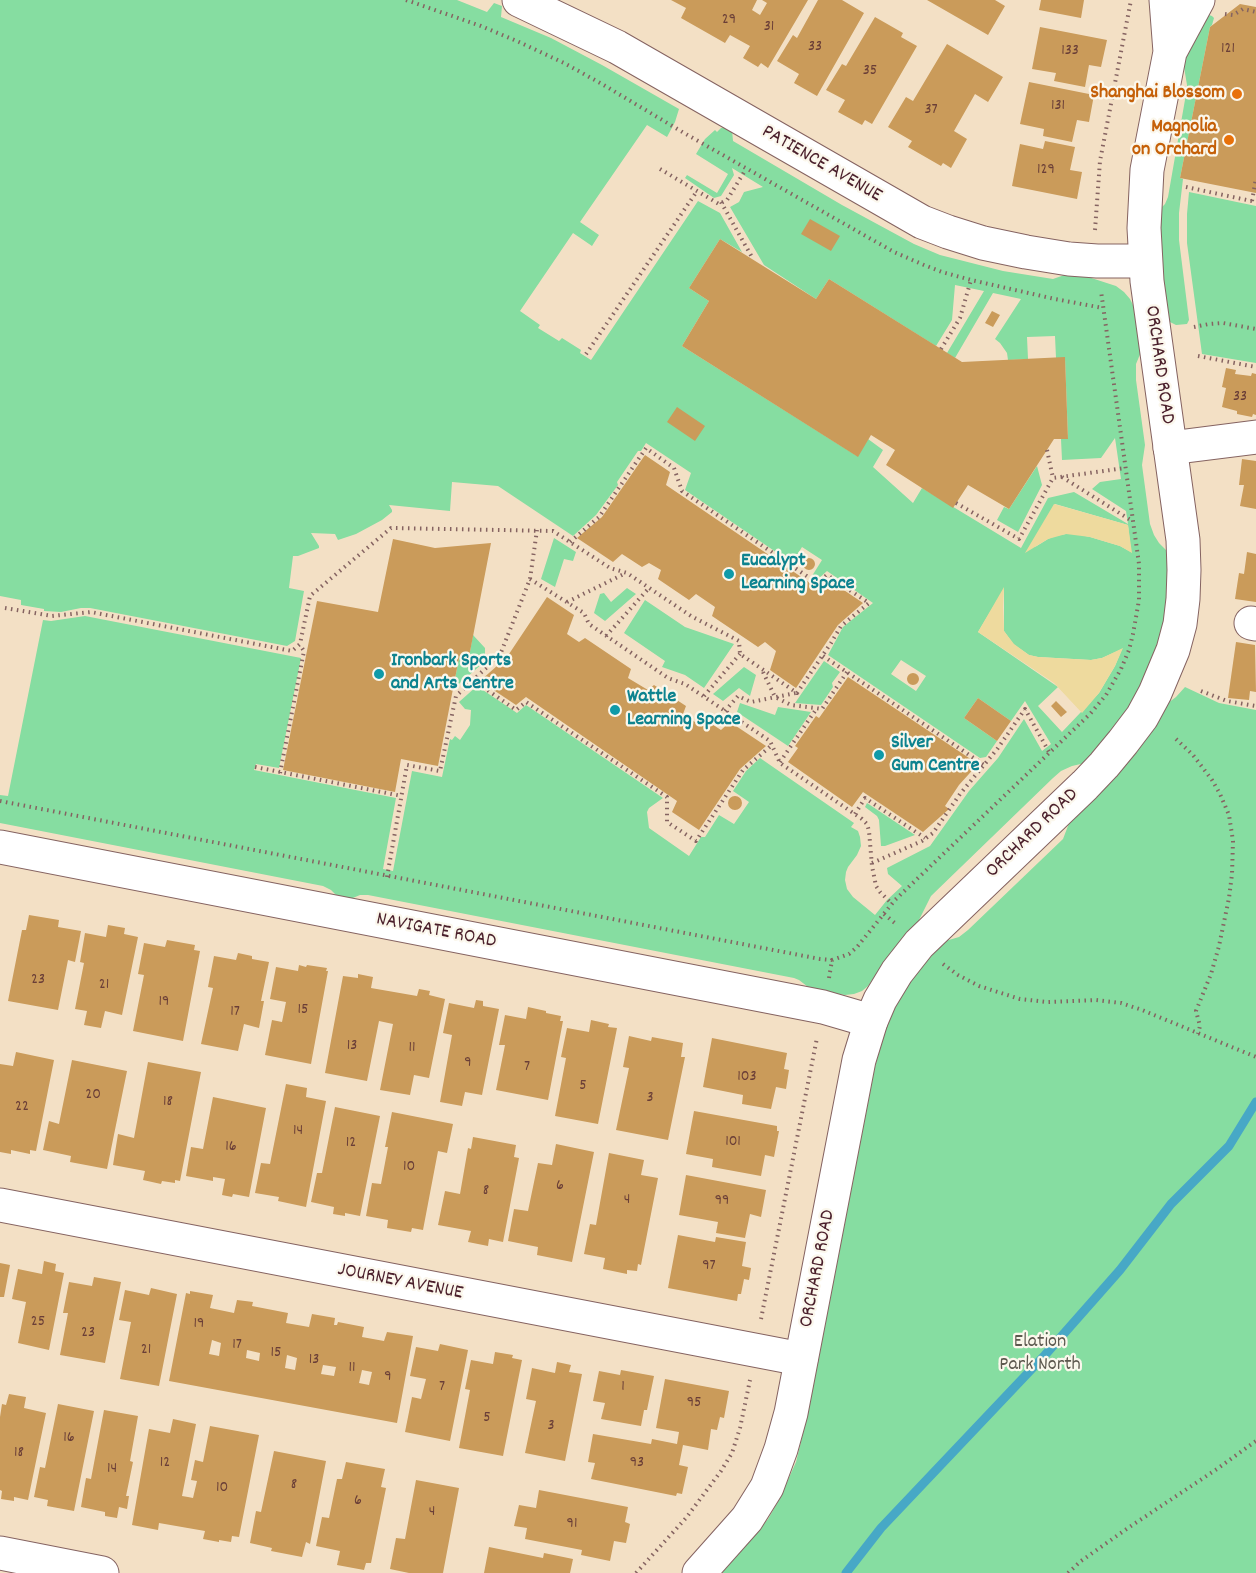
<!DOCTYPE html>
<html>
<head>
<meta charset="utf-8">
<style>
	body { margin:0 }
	canvas { display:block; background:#f3e0c5 }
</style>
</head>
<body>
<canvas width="1256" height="1573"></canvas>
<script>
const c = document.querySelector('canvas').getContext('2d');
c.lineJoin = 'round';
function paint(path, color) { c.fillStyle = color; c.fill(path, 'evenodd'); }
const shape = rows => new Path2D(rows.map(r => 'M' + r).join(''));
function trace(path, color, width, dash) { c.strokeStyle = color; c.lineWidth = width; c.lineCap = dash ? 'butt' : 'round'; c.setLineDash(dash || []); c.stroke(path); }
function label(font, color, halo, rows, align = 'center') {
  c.font = font + ' Dekko,sans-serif'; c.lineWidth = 4.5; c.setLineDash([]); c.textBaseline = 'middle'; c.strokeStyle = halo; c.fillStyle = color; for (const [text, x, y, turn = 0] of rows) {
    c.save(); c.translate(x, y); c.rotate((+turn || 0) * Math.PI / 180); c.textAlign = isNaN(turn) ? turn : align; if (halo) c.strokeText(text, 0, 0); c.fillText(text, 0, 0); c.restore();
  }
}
paint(shape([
	[0,0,457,0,487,12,494,3,502,6,501,17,551,38,602,65,679,109,675,122,667,137,647,125,580,222,599,235,592,246,573,233,520,311,540,325,538,328,559,341,562,338,581,350,580,353,591,360,698,201,720,213,742,252,720,239,689,288,709,301,682,346,857,456,868,439,883,450,873,467,913,503,922,488,1021,548,1048,498,1074,492,1128,524,1126,511,1092,489,1100,482,1121,479,1115,438,1101,458,1062,460,1061,439,1068,438,1065,358,1056,358,1055,336,1027,337,1028,359,1008,360,1007,353,1000,343,995,339,1021,299,993,293,955,358,947,353,984,291,955,285,952,320,936,346,829,279,816,299,764,265,730,207,739,202,744,192,763,187,732,168,734,175,721,196,714,198,685,178,687,175,717,193,728,174,696,154,705,139,715,130,717,132,721,128,727,127,732,130,733,141,842,205,914,244,940,255,1003,271,1053,279,1070,273,1082,275,1116,286,1124,292,1130,299,1134,307,1136,317,1141,352,1136,364,1136,380,1145,445,1142,465,1150,524,1154,535,1159,543,1169,553,1169,581,1164,619,1159,639,1153,658,1136,696,1123,717,1085,763,1072,766,1061,771,1053,778,931,896,917,924,892,952,868,986,862,991,854,994,845,995,812,990,799,980,794,978,368,895,360,895,348,900,339,898,331,890,323,886,0,823,0,795,8,796,43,620,51,621,85,616,301,658,279,768,256,764,254,770,396,798,383,869,393,871,412,771,442,777,450,739,452,740,455,736,460,740,470,725,471,710,465,709,459,702,477,686,517,713,526,705,663,798,649,808,647,812,649,828,689,856,701,837,705,837,719,815,734,824,749,802,733,791,746,771,760,758,854,823,851,827,858,831,860,837,861,846,857,855,848,867,846,872,845,880,847,889,853,897,875,915,887,900,902,886,888,874,887,868,930,846,969,791,998,758,1024,719,1042,751,1051,744,1025,701,1011,721,978,698,964,718,997,741,986,757,980,758,828,655,843,627,873,603,827,571,817,580,812,576,822,560,802,547,792,563,685,490,691,473,646,443,641,451,638,451,617,482,618,485,596,515,573,536,498,486,452,482,450,511,389,505,392,510,392,512,382,520,356,534,338,540,335,534,311,533,319,546,319,548,298,556,293,556,289,588,304,591,295,641,287,646,90,608,81,608,61,612,44,611,44,609,21,605,21,600,0,596],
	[1055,504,1128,525,1131,552,1120,546,1090,537,1076,534,1066,534,1055,536,1048,539,1035,547],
	[1004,589,1004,631,1013,644,1029,655,1038,657,1091,660,1102,658,1122,649,1115,666,1099,693,1062,732,1038,706,1058,687,978,632],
	[901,660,926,676,916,691,891,674],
	[1206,14,1212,16,1214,18,1212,25,1210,27,1180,178,1183,179,1179,213,1179,240,1189,320,1187,324,1176,325,1168,321,1162,273,1159,210,1165,204,1168,197,1186,94,1187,85,1183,61],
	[1189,192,1256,206,1256,363,1202,354,1187,243,1187,214],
	[1037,466,1042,485,1018,532,997,520,1004,507,1009,509],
	[554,538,576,552,573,561,564,559,555,587,541,579],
	[627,588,636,594,605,621,594,613,600,594,604,593,611,602],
	[645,600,685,627,734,644,704,688,685,675,662,667,665,661,624,633],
	[473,635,485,648,485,659,482,664,453,689,459,658,469,657],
	[824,661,840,672,832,683,833,687,821,705,795,703],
	[744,667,756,675,750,696,739,688,723,701,713,694],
	[1185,687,1219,703,1256,710,1256,1573,722,1573,768,1519,779,1500,796,1462,809,1409,875,1067,885,1030,900,997,910,981,942,942,959,937,968,930,1063,839,1071,818,1118,773,1136,752,1168,703,1176,697],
	[740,703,775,715,778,707,811,712,788,746,737,712],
	[867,803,915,835,885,846,881,846,879,820,877,816,865,807]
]), '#86dda1');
paint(shape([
	[1054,504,1128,525,1132,553,1120,546,1090,537,1066,534,1048,539,1025,553],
	[1004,587,1003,607,1004,631,1014,644,1029,655,1038,657,1091,660,1102,658,1123,648,1115,666,1099,693,1082,713,1054,683,978,632]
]), '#eeda9e');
trace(shape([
	[846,1573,881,1528,1045,1355,1120,1270,1171,1204,1229,1146,1256,1102]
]), '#47a8c6', 9);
paint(shape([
	[671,0,757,0,752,10,760,15,767,3,762,0,808,0,768,68,761,63,758,67,743,58,750,46,730,35,725,43,681,18,686,8],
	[818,0,842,0,864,13,817,96,794,83,799,74,777,61,793,35,797,38],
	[927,0,995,0,1005,6,988,35],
	[1041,0,1084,0,1081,18,1039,10],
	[1240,4,1256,7,1256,193,1180,178,1210,27],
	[875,17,903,33,901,37,917,46,872,124,865,120,862,125,838,112,845,100,826,90,842,64,846,66],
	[1040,27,1107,40,1101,67,1089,65,1085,87,1054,81,1056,73,1032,69],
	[947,44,1003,77,988,102,975,94,954,131,967,139,951,168,943,163,941,166,908,147,912,141,888,127,906,97,913,101],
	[1029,82,1094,95,1089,122,1077,120,1072,142,1043,136,1044,129,1020,124],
	[1045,141,1075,147,1070,170,1082,172,1077,199,1012,186,1020,144,1043,149],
	[810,219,840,236,831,251,801,234],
	[720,239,816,299,829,279,962,362,1065,357,1068,439,1054,439,1009,509,968,485,953,508,886,465,895,450,871,435,858,457,682,346,709,301,689,288],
	[992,311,1000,315,993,327,985,323],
	[1226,368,1236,370,1235,374,1251,376,1252,373,1256,374,1256,415,1253,414,1252,417,1237,414,1237,411,1222,407,1226,388,1222,387],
	[677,407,705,426,695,441,667,422],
	[645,455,670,472,666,485,816,587,826,578,863,603,838,625,796,688,770,670,776,651,765,642,758,647,712,616,715,607,696,594,689,600,658,579,661,570,649,563,642,567,622,554,613,562,577,538,602,517],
	[1242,459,1256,461,1256,509,1240,506,1244,485,1239,485],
	[393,539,435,548,491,543,469,657,459,658,438,766,401,759,395,792,283,770,317,601,378,612],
	[1247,552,1256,554,1256,602,1235,599,1239,573,1244,574],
	'803 564a6 6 0 1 1 12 0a6 6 0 1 1-12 0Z',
	[547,597,574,615,567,634,579,642,585,638,631,669,628,678,648,690,654,685,686,706,683,714,695,722,701,717,721,730,730,722,766,746,740,769,699,830,672,812,677,801,526,697,516,705,480,681,507,657],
	[1236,642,1255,645,1256,692,1250,691,1249,700,1228,698],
	'907 679a6 6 0 1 1 12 0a6 6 0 1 1-12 0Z',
	[848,677,978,764,959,785,945,806,949,809,923,832,863,792,852,807,788,762,798,748,795,746,816,716,819,718],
	[978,698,1011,721,997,741,964,718],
	[1056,701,1067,712,1061,717,1051,706],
	'728 803a7 7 0 1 1 14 0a7 7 0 1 1-14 0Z',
	[29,915,59,920,58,927,81,931,75,962,68,960,58,1010,8,1001,22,930,26,930],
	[108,925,125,928,124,934,138,937,122,1015,105,1011,101,1028,84,1025,87,1011,75,1009,84,963,80,962,85,933,106,937],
	[167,940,195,945,194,950,200,951,183,1041,133,1031,144,975,138,974,144,943,165,947],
	[238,953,252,956,252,959,269,962,261,1001,264,1001,259,1028,244,1024,238,1051,201,1044,213,988,208,987,214,956,236,960],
	[299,965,306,967,307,965,327,968,326,971,328,971,311,1064,265,1055,272,1020,282,1022,286,1002,270,999,276,967,298,971],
	[358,974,373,977,371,988,417,996,419,989,430,991,429,995,445,999,429,1078,414,1075,410,1095,380,1090,393,1024,379,1021,367,1081,325,1073,343,976,358,978],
	[476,1000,483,1001,483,1006,499,1009,482,1095,465,1092,462,1106,440,1102,452,1035,443,1033,449,1003,474,1008],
	[528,1007,546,1011,546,1013,561,1016,560,1021,563,1021,548,1100,496,1090,505,1045,499,1045,505,1015,526,1019],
	[591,1020,609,1024,608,1027,617,1028,598,1124,555,1116,566,1058,561,1057,567,1028,589,1032],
	[629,1036,651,1041,652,1037,683,1043,681,1057,685,1057,668,1140,616,1130,629,1068,623,1067],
	[712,1038,787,1053,784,1069,789,1070,786,1089,776,1087,771,1109,742,1104,743,1095,703,1087],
	[16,1052,54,1060,36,1151,30,1150,30,1154,11,1150,11,1154,0,1152,0,1064,13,1066],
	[72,1060,127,1071,107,1169,70,1162,71,1156,43,1150,49,1121,59,1124],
	[148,1062,201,1072,180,1181,175,1180,175,1183,162,1181,161,1184,143,1180,145,1171,113,1165,118,1134,134,1138],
	[286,1084,307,1088,306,1097,326,1101,306,1207,278,1201,279,1197,255,1193,261,1163,270,1164],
	[213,1097,266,1108,249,1197,233,1194,232,1197,222,1195,225,1179,213,1177,213,1181,186,1176,191,1147,203,1149],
	[335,1107,380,1116,360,1216,345,1213,345,1216,333,1214,334,1207,311,1202,317,1173,322,1173],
	[694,1111,777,1126,777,1131,779,1131,774,1157,765,1155,761,1176,712,1167,713,1159,686,1154],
	[392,1112,453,1124,447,1153,438,1151,423,1230,412,1228,411,1232,387,1228,388,1220,366,1216,372,1183,381,1184,388,1147,385,1147],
	[473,1137,516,1145,514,1157,519,1158,503,1242,489,1239,488,1246,468,1242,471,1231,438,1225,445,1191,460,1194,468,1148,471,1149],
	[556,1144,594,1152,572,1262,537,1255,538,1247,508,1241,514,1209,528,1211,538,1163,552,1165],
	[609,1153,644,1160,641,1175,658,1178,641,1265,638,1264,637,1271,627,1270,627,1274,603,1269,605,1258,584,1254,590,1224,596,1225],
	[686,1175,766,1190,761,1217,750,1214,745,1238,716,1233,718,1222,679,1215],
	[678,1235,715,1242,716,1237,746,1242,742,1266,751,1268,749,1280,744,1279,741,1294,738,1294,737,1301,668,1288],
	[44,1261,56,1264,55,1271,64,1273,49,1350,18,1343,26,1302,12,1299,18,1269,42,1274],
	[0,1263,10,1265,4,1297,0,1297],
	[94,1277,121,1282,105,1363,60,1355,68,1313,63,1313,69,1282,92,1286],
	[151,1288,177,1294,159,1386,120,1379,131,1322,119,1320,125,1290,149,1295],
	[190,1291,213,1295,210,1308,234,1313,237,1300,253,1302,252,1306,288,1313,286,1323,309,1327,312,1314,335,1318,334,1325,337,1325,338,1322,364,1327,362,1337,384,1341,387,1332,413,1336,397,1423,169,1381,186,1293,190,1294],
	[212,1340,221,1343,219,1356,209,1354],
	[247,1350,260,1353,259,1361,246,1358],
	[287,1355,297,1358,295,1370,285,1368],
	[323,1365,336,1367,334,1376,321,1374],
	[362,1370,372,1372,369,1385,359,1383],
	[440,1344,468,1350,450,1441,405,1432,412,1397,421,1399,426,1379,410,1376,416,1347,438,1351],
	[495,1352,513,1355,512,1358,522,1360,503,1456,459,1448,470,1390,465,1389,471,1360,493,1364],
	[557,1362,571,1365,569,1372,582,1374,565,1461,525,1453,536,1401,526,1399,532,1368,555,1373],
	[621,1370,654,1376,647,1410,644,1410,641,1426,601,1419,605,1403,593,1401,599,1371,620,1375],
	[665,1379,729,1391,724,1418,720,1417,717,1430,711,1429,708,1450,683,1445,679,1465,688,1467,682,1494,677,1493,676,1496,591,1479,595,1463,588,1462,593,1434,651,1444,652,1439,677,1444,679,1432,656,1428],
	[9,1394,26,1397,24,1408,46,1413,28,1500,14,1497,14,1501,1,1499,2,1491,0,1490,0,1417,2,1404,6,1405],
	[58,1404,94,1411,74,1511,47,1506,48,1500,34,1497,40,1467,45,1468],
	[104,1410,138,1416,130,1461,133,1462,126,1496,129,1496,127,1509,119,1507,117,1518,105,1516,105,1512,81,1507,86,1478,91,1479],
	[173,1419,196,1424,182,1496,188,1497,193,1498,197,1481,191,1480,195,1460,203,1462,210,1426,259,1435,239,1537,232,1536,231,1542,219,1540,219,1542,203,1539,205,1531,159,1523,158,1530,132,1525,149,1429,170,1433],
	[274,1451,326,1461,310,1544,306,1542,302,1557,271,1551,272,1548,250,1543,256,1511,261,1512],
	[346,1462,385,1469,381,1487,386,1488,371,1563,366,1563,364,1570,337,1565,340,1551,316,1546,322,1517,329,1518,337,1479,342,1479],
	[416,1480,459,1488,443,1573,409,1573,390,1569,396,1538,405,1539],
	[539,1490,628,1507,625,1522,630,1524,626,1543,614,1541,610,1561,581,1555,582,1550,525,1539,527,1528,514,1526,519,1505,536,1508],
	[489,1547,543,1558,544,1553,573,1559,570,1573,484,1573]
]), '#ca9b5a');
const minor = shape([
	[519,0,617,47,922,222,948,232,983,243,1026,252,1069,259,1097,261,1145,261],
	[1170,448,1256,437],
	[1251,623,1256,624],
	[0,847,823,1007,871,1021],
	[0,1205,801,1359],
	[0,1553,102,1573]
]);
const tertiary = shape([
	[1170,52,1198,0],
	[699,1573,747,1519,767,1487,781,1449,791,1413,859,1060,871,1021,880,1000,897,972,919,944,1085,785,1104,765,1123,742,1142,717,1155,693,1173,650,1180,624,1183,599,1184,570,1183,540,1147,281,1144,228,1147,170,1170,52,1166,0]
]);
trace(minor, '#856361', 35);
trace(tertiary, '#856361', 35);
trace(shape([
	[406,0,481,26,519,42,564,63,602,84,684,133,894,252,924,265,942,272,971,280,1055,299,1103,308],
	[1225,14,1233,15,1243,9,1256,12],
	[660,169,719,204,727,200,746,169],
	[1186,187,1256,202],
	[1252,201,1256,178],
	[721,202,753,259],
	[1095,230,1100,161,1131,0],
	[1194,327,1209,324,1223,323,1256,329],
	[941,349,960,318,971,280],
	[586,354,697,191],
	[1198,356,1256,367],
	[1047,450,1053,478],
	[1062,477,1132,521],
	[956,503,1019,539,1053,478,1125,468],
	[530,579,584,613,589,624,668,678,685,684,770,741,780,763,862,819,867,824,869,831,872,866,876,886,880,892,892,904],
	[567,602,626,573],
	[5,608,52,616,91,612,292,651,300,644,310,596,391,528,553,531,610,568,627,573,691,616,739,641,740,654,797,693,831,643,841,626,869,603,827,575,817,583,682,491,674,468,646,448,599,517,570,542],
	[606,636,649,588],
	[823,656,984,765],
	[763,672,775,697,791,705,822,709,847,672],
	[473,680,516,710,526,702,667,797,667,822,696,841,743,770,772,745],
	[1201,691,1227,701,1256,706],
	[704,696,740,654],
	[725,711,738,696,751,702,796,693],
	[1176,739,1193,755,1212,780,1220,794,1229,815,1233,841,1232,874,1229,898,1219,946,1211,974,1196,1011,1200,1026,1198,1034],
	[780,762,817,708],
	[255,767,402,796],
	[280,773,304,651,300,645],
	[0,801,820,959,832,960],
	[855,814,865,798,925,838],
	[872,863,922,841,933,833,960,794,998,748,1025,709,1049,752],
	[387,877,407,765,440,771,456,696,500,655,530,579,537,530],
	[884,914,896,924],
	[943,964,958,975,979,986,1020,999,1047,1002,1096,1000,1121,1003,1142,1010,1256,1057],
	[829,978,832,960,849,954,857,947,895,900,1090,714,1106,695,1121,669,1129,650,1133,634,1139,600,1139,564,1101,291],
	[761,1319,817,1038],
	[636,1573,686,1518,721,1471,732,1453,740,1428,750,1380],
	[1068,1573,1081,1561,1128,1528,1217,1469,1256,1441]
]), '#856361', 4, [1.5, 4.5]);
trace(minor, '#fff', 33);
trace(tertiary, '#fff', 33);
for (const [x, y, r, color] of [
	[1237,94,6,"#e8710a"],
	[1229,140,6,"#e8710a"],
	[729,574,6,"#0f9aa8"],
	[379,674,6,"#0f9aa8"],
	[615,710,6,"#0f9aa8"],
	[879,755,6,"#0f9aa8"]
]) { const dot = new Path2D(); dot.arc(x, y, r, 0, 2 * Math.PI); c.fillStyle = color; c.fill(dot); trace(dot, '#fbf7ec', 2); }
label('16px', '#6a3e37', null, [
	["29",729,21],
	["31",769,28],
	["33",815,48],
	["121",1228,50],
	["133",1070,52],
	["35",870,72],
	["131",1058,107],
	["37",931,111],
	["129",1046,171],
	["33",1240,398],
	["23",38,981],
	["21",104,986],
	["19",164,1003],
	["15",303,1011],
	["17",235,1013],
	["13",352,1047],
	["11",412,1049],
	["9",468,1064],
	["7",527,1068],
	["103",747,1078],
	["5",583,1087],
	["20",93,1096],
	["3",650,1099],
	["18",168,1103],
	["22",22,1108],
	["14",298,1132],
	["101",733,1143],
	["12",351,1144],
	["16",231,1148],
	["10",409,1168],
	["6",560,1187],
	["8",486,1192],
	["4",627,1201],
	["99",722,1202],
	["97",709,1267],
	["25",38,1323],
	["19",199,1325],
	["23",88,1334],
	["17",237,1346],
	["21",146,1351],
	["15",276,1354],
	["13",314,1361],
	["11",352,1369],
	["9",388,1378],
	["7",442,1388],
	["1",623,1388],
	["95",694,1404],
	["5",487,1419],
	["3",551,1427],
	["16",69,1439],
	["18",19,1454],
	["12",165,1464],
	["93",637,1464],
	["14",112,1470],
	["8",294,1486],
	["10",222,1489],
	["6",358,1502],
	["4",432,1513],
	["91",572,1525]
]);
label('bold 20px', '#c56008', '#fbf7ec', [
	["Shanghai Blossom",1225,94],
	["Magnolia",1217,128],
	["on Orchard",1217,151]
], 'right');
label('20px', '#4a1f2b', '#fbf7ec', [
	["PATIENCE AVENUE",821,165,30],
	["ORCHARD ROAD",1158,365,82],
	["ORCHARD ROAD",1033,834,-44],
	["NAVIGATE ROAD",436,932,11],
	["ORCHARD ROAD",819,1269,-79],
	["JOURNEY AVENUE",400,1283,11]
]);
label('bold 20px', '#0d838f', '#fbf7ec', [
	["Eucalypt",741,562],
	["Learning Space",741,585],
	["Ironbark Sports",391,662],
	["and Arts Centre",391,685],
	["Wattle",627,698],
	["Learning Space",627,721],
	["Silver",891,744],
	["Gum Centre",891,767]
], 'left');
label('20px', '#5c584e', '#fbf7ec', [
	["Elation",1040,1343],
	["Park North",1040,1366]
]);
</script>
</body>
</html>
